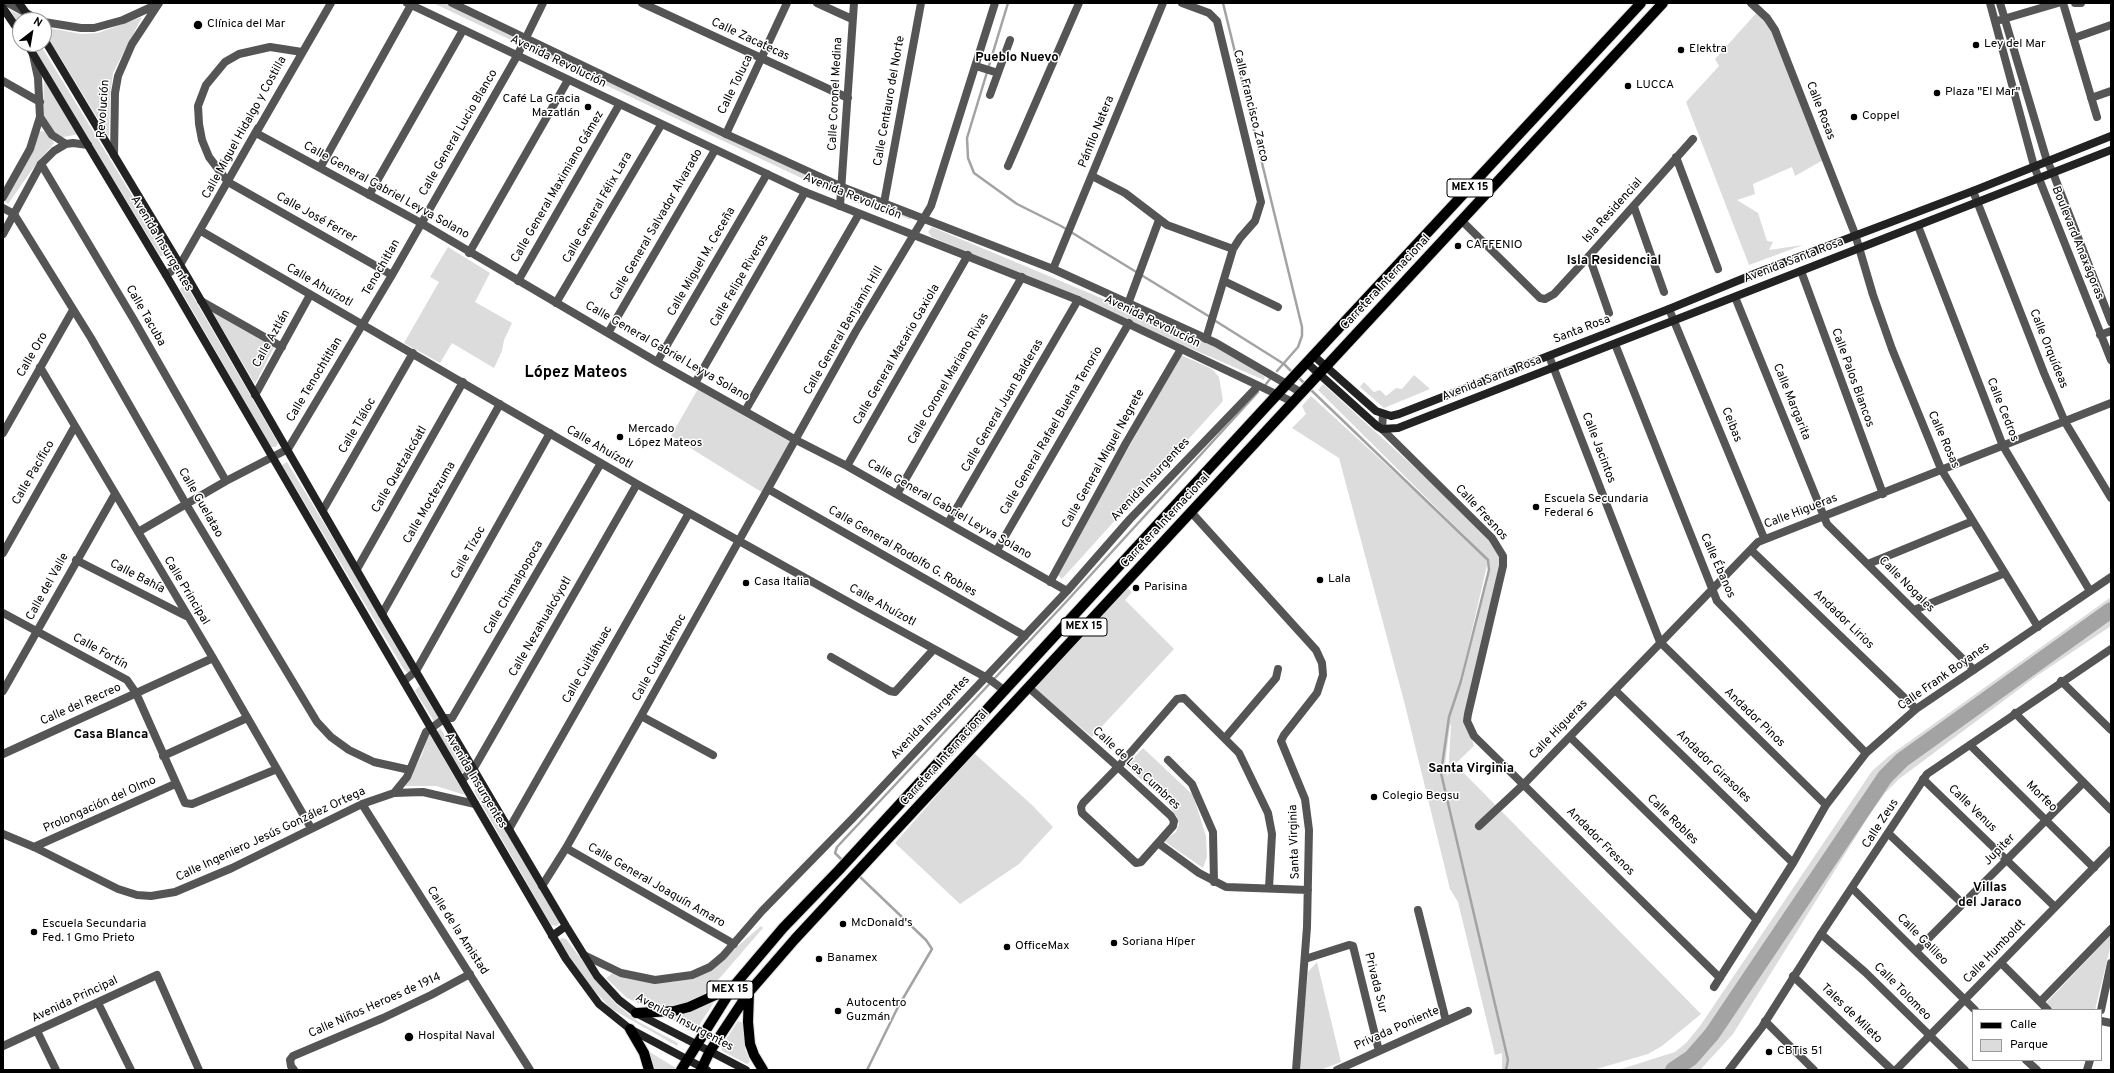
<!DOCTYPE html>
<html>
<head>
<meta charset="utf-8">
<style>
	body { margin:0 }
	#map { position:relative; width:2114px; height:1073px; overflow:hidden; background:#fff; font-family:Overpass,sans-serif }
	canvas { display:block }
	.frame { position:absolute; inset:0; border:4px solid #000; pointer-events:none }
	.legend { position:absolute; left:1972px; top:1009px; width:130px; height:52px; box-sizing:border-box; background:#fff; border:1px solid #999; margin:0; padding:5px 7px; list-style:none; font-size:12px; color:#000 }
	.legend li { display:flex; align-items:center; gap:8px; height:20px }
	.legend b { width:20px; border:1px solid #999 }
	.north { position:absolute; left:12px; top:12px; width:40px; height:40px; box-sizing:border-box; background:#fff; border:1px solid #999; border-radius:50%; rotate:31deg; font-size:11px; font-weight:700; line-height:16px; text-align:center; color:#000 }
	.north::after { content:''; display:block; margin:auto; width:14px; height:18px; background:#000; clip-path:polygon(50% 0,100% 100%,50% 72%,0 100%) }
</style>
</head>
<body>
<div id="map">
<canvas width="2114" height="1073"></canvas>
<div class="frame"></div>
<ul class="legend">
<li><b style="height:5px;background:#000"></b>Calle</li>
<li><b style="height:11px;background:#dcdcdc"></b>Parque</li>
</ul>
<div class="north">N</div>
</div>
<script>
const c = document.querySelector('canvas').getContext('2d');
c.lineJoin = 'round';
function paint(path, color) { c.fillStyle = color; c.fill(path, 'evenodd'); }
const shape = rows => new Path2D(rows.map(r => 'M' + r).join(''));
function trace(path, color, width, dash) { c.strokeStyle = color; c.lineWidth = width; c.lineCap = dash ? 'butt' : 'round'; c.setLineDash(dash || []); c.stroke(path); }
function label(font, color, halo, rows, align = 'center') {
  c.font = font + ' Overpass,sans-serif'; c.lineWidth = 3; c.setLineDash([]); c.textBaseline = 'middle'; c.strokeStyle = halo; c.fillStyle = color; for (const [text, x, y, turn = 0] of rows) {
    c.save(); c.translate(x, y); c.rotate((+turn || 0) * Math.PI / 180); c.textAlign = isNaN(turn) ? turn : align; if (halo) c.strokeText(text, 0, 0); c.fillText(text, 0, 0); c.restore();
  }
}
paint(shape([
	[433,3,446,3,558,58,584,67,837,188,837,195],
	[10,10,23,16,26,20,20,20,20,26],
	[1759,10,1767,18,1825,159,1795,176,1792,167,1753,184,1755,194,1737,200,1758,213,1767,241,1773,242,1769,250,1803,245,1749,265,1686,102,1719,66,1715,59],
	[142,17,113,73,110,98,109,137,44,31,44,27,81,34,98,33],
	[31,44,40,44,167,253,165,256,160,256],
	[44,75,79,134,59,138,43,115],
	[42,131,48,133,54,143,34,167,8,204,3,200,37,132],
	[853,194,910,215,911,220,892,212,853,202,851,199],
	[932,227,1220,348,1248,364,1265,377,1264,380,932,237,928,232],
	[448,247,490,273,475,302,512,323,504,340,502,351,494,368,452,343,440,363,404,343,439,282,430,277],
	[184,284,187,286,278,443,276,447,271,447,180,289],
	[211,310,274,347,255,384],
	[1181,355,1212,369,1219,377,1223,401,1062,579,1057,574],
	[1414,375,1430,389,1384,408,1360,387,1364,382,1374,392,1380,390,1386,396,1396,388,1402,389],
	[1323,384,1492,538,1503,556,1467,721,1474,746,1455,764,1701,1014,1662,1046,1648,1054,1593,1070,1502,1070,1502,1053,1495,1055,1458,902,1450,889,1405,705,1339,458,1292,428,1306,414,1302,406,1311,396,1478,549,1318,390],
	[1488,561,1489,570,1462,683,1460,682],
	[1450,725,1451,725,1448,777,1445,764],
	[699,387,794,440,763,493,671,436],
	[287,462,412,669,409,674,403,668,282,465],
	[1124,585,1132,592,1125,600,1174,649,1092,737,1032,687],
	[2111,597,2111,626,2038,675,1899,779,1885,793,1870,814,1733,1034,1701,1069,1618,1070,1675,1052,1686,1043,1700,1026,1872,771,1889,756],
	[418,687,421,687,439,715,438,719,434,721,432,718,415,691],
	[440,728,466,767,465,772,460,772,437,732],
	[429,733,465,795,436,786,405,786,422,755],
	[1143,748,1193,795,1206,836,1207,857,1203,868,1164,841,1176,832,1179,824,1177,817,1166,801,1126,766],
	[974,753,1032,805,1053,827,1019,864,960,904,895,843],
	[478,786,480,787,560,922,557,926,551,925,474,791],
	[761,926,763,928,718,980,704,994,683,1004,655,1007,642,1005,627,998,606,978,613,973,659,982,672,982,692,978,715,966],
	[2111,935,2111,944,2095,1010,2054,1010,2046,1003],
	[561,938,566,939,615,1003,637,1021,678,1043,677,1046,610,1008,585,980,559,943],
	[1317,962,1341,1062,1320,1070,1299,1070,1308,972],
	[712,1002,713,1004,696,1030,690,1031,668,1017,689,1013],
	[738,1021,743,1023,745,1049,750,1062,747,1064,722,1051,721,1047],
	[648,1051,676,1068,675,1070,652,1070]
]), '#dcdcdc');
trace(shape([
	[1008,3,967,138,968,158,974,173,1017,204,1061,226,1210,317],
	[1223,3,1302,327,1302,336,1298,347,1277,371],
	[1214,320,1284,364,1293,373],
	[1297,376,1306,385],
	[1266,384,1270,379],
	[1310,389,1488,560,1489,570,1461,681,1449,717,1441,773,1508,1060,1506,1070],
	[844,862,835,853,837,847,1066,602,1258,392],
	[858,875,926,940,932,949,898,1007,867,1070]
]), '#a3a3a3', 2.5);
trace(shape([
	[1673,1070,1691,1058,1712,1034,1885,777,1902,760,2111,610]
]), '#a3a3a3', 16);
const primary = shape([
	[749,992,748,1022,750,1044,754,1055,763,1070],
	[636,1013,674,1011,689,1007,733,987],
	[630,1029,644,1053,649,1070],
	[681,1070,733,987,783,928,839,870,1297,373,1641,3],
	[701,1070,710,1051,749,992,795,939,1663,3]
]);
trace(primary, '#dbdbdb', 12);
trace(shape([
	[331,3,256,133,421,223,657,362,796,440,847,466,1067,591],
	[642,3,848,98],
	[817,3,852,19],
	[1182,3,1209,13,1217,21,1261,202,1255,221,1240,238,1233,249,1206,339],
	[1751,3,1767,18,1775,30,1855,234,1873,295,1892,349,1941,469,2038,627],
	[1990,3,2034,166,2111,360],
	[2000,3,2047,161,2053,173,2111,322],
	[2063,3,2097,117],
	[2075,3,2081,3],
	[2000,20,2058,3],
	[2074,38,2111,25],
	[302,52,270,47,239,54,225,62,206,85,198,106,199,124,202,140,209,157,228,182,392,275],
	[976,66,998,73],
	[3,81,40,102],
	[990,95,1010,40],
	[2091,98,2111,91],
	[726,134,787,3],
	[1676,157,1718,269],
	[41,164,134,320,226,481],
	[1008,166,1079,3],
	[320,168,411,5],
	[1092,176,1125,193,1167,225,1233,249],
	[1973,191,2044,373,2065,422,2111,498],
	[369,195,463,30],
	[884,203,921,3],
	[840,206,854,3],
	[1634,207,1664,292],
	[3,208,14,214,91,338,186,504,317,722,331,737,349,750,374,762,410,770],
	[1462,221,1540,298,1545,299,1554,294,1589,256,1693,139],
	[1918,226,2003,446,2090,591],
	[201,231,637,484,861,609,989,679,1005,691],
	[469,253,568,80],
	[1589,256,1609,313],
	[1053,269,1163,3],
	[1801,271,1883,494],
	[166,275,180,265,258,128],
	[518,281,619,105],
	[1224,281,1278,307],
	[1735,297,1827,524,1974,670],
	[201,301,282,347],
	[556,303,661,125],
	[1128,304,1159,220],
	[1669,309,1764,538],
	[608,333,715,150],
	[2100,335,2111,331],
	[1615,344,1717,601,1866,753],
	[1549,356,1660,642,1826,805],
	[657,362,767,174],
	[40,367,213,658,311,828],
	[695,383,805,192],
	[255,395,310,295],
	[745,411,859,214],
	[1383,414,1382,429,1492,538,1503,556,1503,566,1468,714,1467,721,1474,736,1720,978],
	[3,433,73,310],
	[847,466,968,255],
	[768,489,1025,636],
	[897,494,1022,277],
	[323,510,413,353],
	[1191,512,1316,650,1322,663,1323,675,1317,693,1284,735,1281,741,1305,799,1309,830,1307,927,1296,1070],
	[948,523,1078,300],
	[138,532,226,481,288,449,392,275,517,56,543,3],
	[997,550,1129,323],
	[1751,550,1916,709],
	[3,553,75,426],
	[76,560,186,616],
	[1868,564,1973,521],
	[357,569,463,382],
	[1050,582,1126,443,1181,349],
	[1914,610,2005,573],
	[3,613,127,680,136,693,185,803,192,804,277,769],
	[382,614,500,404],
	[831,657,890,691,895,692,934,649],
	[404,681,416,671,550,433],
	[2061,681,2111,730],
	[1028,687,1118,767,1171,816,1174,821,1173,826,1141,862,1136,863,1082,813,1081,807,1083,803,1118,767,1177,699,1184,698,1239,753,1268,813,1272,834,1269,888],
	[1615,690,1793,863],
	[3,691,115,494],
	[2015,713,2111,810],
	[641,716,713,755],
	[1570,737,1757,920],
	[1225,738,1276,678,1278,669],
	[1970,745,2094,868],
	[3,754,213,658],
	[163,756,247,718],
	[1168,760,1192,784,1213,832,1214,882],
	[463,779,474,768,637,484],
	[1923,779,2055,907],
	[362,804,530,1070],
	[475,804,423,792,394,793,407,777,426,732,445,718,452,718,601,463],
	[1479,826,1524,784,1758,542,2111,403],
	[509,829,689,513],
	[3,834,34,847,118,889,137,895,151,896,175,892,232,868,362,804,394,793],
	[1889,834,1963,904],
	[1158,843,1199,873,1226,887,1308,890],
	[34,847,175,784],
	[566,848,734,944],
	[542,886,566,848,641,716,856,331,931,206,995,3],
	[1852,888,1975,1010],
	[1418,910,1446,1021],
	[1821,934,1865,972,1965,1070],
	[1916,951,2083,783],
	[584,955,621,973,655,980,692,975,710,967,723,956,762,911,853,818,1067,591,1130,519,1258,386],
	[1305,959,1349,945,1353,946,1379,1051],
	[2001,963,2048,1010],
	[1793,976,1892,1070],
	[1714,987,1793,863,1826,805,1866,753,1916,709,2111,577],
	[2040,1002,2111,929],
	[98,1003,131,1070],
	[2101,1010,2111,963],
	[2101,1021,2111,1023],
	[37,1031,56,1070],
	[3,1046,157,975,199,1070],
	[2026,1060,2037,1070],
	[294,1070,291,1066,290,1060,293,1056,383,1018,431,995,470,974],
	[1337,1070,1468,1011],
	[1896,1070,2111,850],
	[2087,1070,2090,1060]
]), '#555', 8);
trace(shape([
	[8,3,39,20],
	[407,3,805,192,1078,300,1293,402],
	[452,3,726,134,842,187,1053,269,1216,343,1302,393],
	[44,22,81,28,94,28,123,20,158,4],
	[40,117,52,135,66,144],
	[114,155,115,93,118,76,132,44,159,3],
	[3,197,30,149,40,117,38,78,33,55],
	[3,234,41,164,54,151,66,144,73,143,88,145],
	[1765,1021,1814,1070],
	[1729,1070,1762,1027,1821,934,1927,774,2111,649]
]), '#555', 8);
trace(shape([
	[19,3,31,20],
	[3,8,20,33],
	[44,39,188,278,382,614,566,926,597,976,619,1000,636,1013,746,1070],
	[27,44,166,275,566,959,599,1004,630,1029,707,1070],
	[1314,356,1376,411,1391,416,1399,414,1669,309,1759,272,1973,191,2111,136],
	[1307,363,1377,426,1382,429,1398,428,2111,150],
	[552,936,566,926]
]), '#222', 8);
trace(primary, '#000', 10);
for (const [x, y, r, color] of [
	[198,25,5,"#000"],
	[1976,45,4,"#000"],
	[1681,50,4,"#000"],
	[1628,86,4,"#000"],
	[1937,93,4,"#000"],
	[588,107,4,"#000"],
	[1854,117,4,"#000"],
	[1458,246,4,"#000"],
	[620,437,4,"#000"],
	[1536,507,4,"#000"],
	[1320,580,4,"#000"],
	[746,583,4,"#000"],
	[1136,588,4,"#000"],
	[1374,797,4,"#000"],
	[843,924,4,"#000"],
	[34,932,4,"#000"],
	[1114,943,4,"#000"],
	[1007,947,4,"#000"],
	[819,959,4,"#000"],
	[838,1011,4,"#000"],
	[409,1037,5,"#000"],
	[1769,1052,4,"#000"]
]) { const dot = new Path2D(); dot.arc(x, y, r, 0, 2 * Math.PI); c.fillStyle = color; c.fill(dot); trace(dot, '#fff', 1.5); }
for (const [x, y, w] of [
	[1470,188,46],
	[1084,627,46],
	[730,990,46]
]) { const box = new Path2D(); box.roundRect(x - w / 2, y - 9, w, 18, 3); c.fillStyle = '#fff'; c.fill(box); trace(box, '#000', 1); }
label('bold 11px', '#000', null, [
	["MEX 15",1470,188],
	["MEX 15",1084,627],
	["MEX 15",730,990]
]);
label('12px', '#000', '#fff', [
	["Clínica del Mar",207,25],
	["Ley del Mar",1984,45],
	["Elektra",1689,50],
	["LUCCA",1636,86],
	["Plaza \"El Mar\"",1945,93],
	["Café La Gracia",580,100,"right"],
	["Mazatlán",580,114,"right"],
	["Coppel",1862,117],
	["CAFFENIO",1466,246],
	["Mercado",628,430],
	["López Mateos",628,444],
	["Escuela Secundaria",1544,500],
	["Federal 6",1544,514],
	["Lala",1328,580],
	["Casa Italia",754,583],
	["Parisina",1144,588],
	["Colegio Begsu",1382,797],
	["McDonald's",851,924],
	["Escuela Secundaria",42,925],
	["Fed. 1 Gmo Prieto",42,939],
	["Soriana Híper",1122,943],
	["OfficeMax",1015,947],
	["Banamex",827,959],
	["Autocentro",846,1004],
	["Guzmán",846,1018],
	["Hospital Naval",418,1037],
	["CBTis 51",1777,1052]
], 'left');
label('12px', '#000', '#fff', [
	["Calle Zacatecas",750,40,25],
	["Avenida Revolución",558,62,26],
	["Calle Toluca",736,85,-64],
	["Calle Coronel Medina",836,94,-87],
	["Calle Centauro del Norte",890,101,-80],
	["Calle Francisco Zarco",1250,106,76],
	["Revolución",104,109,-86],
	["Calle Rosas",1820,111,69],
	["Calle Miguel Hidalgo y Costilla",245,128,-61],
	["Pánfilo Natera",1097,132,-68],
	["Calle General Lucio Blanco",459,133,-60],
	["Calle General Maximiano Gámez",558,187,-60],
	["Calle General Gabriel Leyva Solano",386,191,29],
	["Avenida Revolución",852,197,22],
	["Calle General Félix Lara",598,208,-60],
	["Isla Residencial",1613,211,-48],
	["Calle José Ferrer",316,218,29],
	["Calle General Salvador Alvarado",657,225,-60],
	["Boulevard Anaxágoras",2077,243,68],
	["Avenida Insurgentes",161,244,59],
	["Avenida Santa Rosa",1794,261,-21],
	["Calle Miguel M. Ceceña",702,262,-60],
	["Tenochitlan",382,268,-60],
	["Calle Felipe Riveros",740,281,-60],
	["Carretera Internacional",1386,283,-47],
	["Calle Ahuízotl",319,286,30],
	["Calle Tacuba",145,316,60],
	["Avenida Revolución",1152,322,26],
	["Santa Rosa",1582,330,-21],
	["Calle General Benjamín Hill",844,331,-60],
	["Calle Aztlán",272,339,-61],
	["Calle Orquídeas",2048,349,68],
	["Calle General Gabriel Leyva Solano",667,352,30],
	["Calle Oro",33,355,-60],
	["Calle General Macario Gaxiola",897,355,-60],
	["Calle Palos Blancos",1852,378,70],
	["Calle Coronel Mariano Rivas",949,379,-60],
	["Avenida Santa Rosa",1492,379,-21],
	["Calle Tenochtitlan",315,380,-59],
	["Calle Margarita",1791,402,68],
	["Calle General Juan Balderas",1003,406,-60],
	["Calle Cedros",2002,410,68],
	["Ceibas",1731,425,68],
	["Calle Tláloc",358,426,-60],
	["Calle General Rafael Buelna Tenorio",1052,431,-60],
	["Calle Rosas",1943,440,66],
	["Calle Ahuízotl",599,448,30],
	["Calle Jacintos",1598,448,69],
	["Calle General Miguel Negrete",1104,459,-61],
	["Calle Quetzalcóatl",400,470,-60],
	["Calle Pacífico",34,473,-60],
	["Avenida Insurgentes",1151,480,-47],
	["Calle Guelatao",200,503,60],
	["Calle Moctezuma",430,503,-60],
	["Calle General Gabriel Leyva Solano",949,510,30],
	["Calle Higueras",1801,512,-21],
	["Calle Fresnos",1481,513,47],
	["Carretera Internacional",1166,521,-47],
	["Calle General Rodolfo G. Robles",902,552,30],
	["Calle Tízoc",469,553,-61],
	["Calle Ébanos",1717,566,66],
	["Calle Bahía",137,577,27],
	["Calle Nogales",1906,585,45],
	["Calle del Valle",48,587,-61],
	["Calle Chimalpopoca",514,588,-60],
	["Calle Principal",186,591,59],
	["Calle Ahuízotl",882,606,29],
	["Andador Lirios",1843,620,44],
	["Calle Nezahualcóyotl",541,627,-60],
	["Calle Fortín",100,652,29],
	["Calle Cuauhtémoc",660,658,-61],
	["Calle Cuitláhuac",588,665,-60],
	["Calle Frank Boyanes",1944,677,-35],
	["Calle del Recreo",81,705,-24],
	["Avenida Insurgentes",931,718,-47],
	["Andador Pinos",1754,718,44],
	["Calle Higueras",1559,730,-46],
	["Carretera Internacional",945,758,-48],
	["Andador Girasoles",1713,767,44],
	["Calle de Las Cumbres",1136,769,43],
	["Avenida Insurgentes",475,781,59],
	["Morfeo",2041,797,44],
	["Prolongación del Olmo",100,805,-24],
	["Calle Venus",1972,809,44],
	["Calle Robles",1672,820,44],
	["Calle Zeus",1881,824,-57],
	["Calle Ingeniero Jesús González Ortega",271,835,-25],
	["Santa Virginia",1295,842,-92],
	["Andador Fresnos",1600,842,45],
	["Jupiter",2000,850,-45],
	["Calle General Joaquín Amaro",656,886,30],
	["Calle de la Amistad",457,931,57],
	["Calle Galileo",1922,940,45],
	["Calle Humboldt",1995,952,-46],
	["Privada Sur",1375,983,76],
	["Calle Tolomeo",1902,992,45],
	["Avenida Principal",75,1000,-25],
	["Calle Niños Heroes de 1914",375,1006,-24],
	["Tales de Mileto",1851,1014,44],
	["Avenida Insurgentes",684,1023,28],
	["Privada Poniente",1397,1029,-24]
]);
label('bold 13px', '#000', '#fff', [
	["Pueblo Nuevo",1017,58],
	["Isla Residencial",1614,261],
	["Casa Blanca",111,735],
	["Santa Virginia",1471,769],
	["Villas",1990,888],
	["del Jaraco",1990,903]
]);
label('bold 16px', '#000', '#fff', [
	["López Mateos",576,374]
]);
</script>
</body>
</html>
